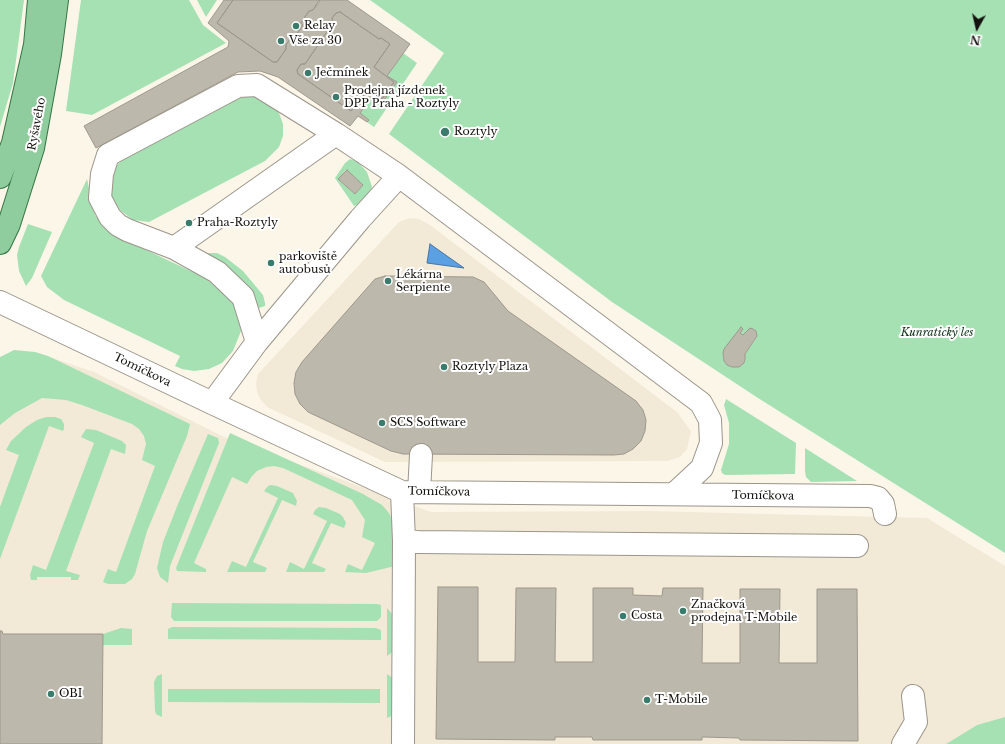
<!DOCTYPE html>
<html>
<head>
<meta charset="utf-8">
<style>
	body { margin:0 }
	#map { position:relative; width:1005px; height:744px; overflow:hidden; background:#fcf6e9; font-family:"Libre Baskerville",serif }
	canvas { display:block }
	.north { position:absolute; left:957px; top:8px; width:40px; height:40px; -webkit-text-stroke:3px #fff; paint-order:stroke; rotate:188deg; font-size:11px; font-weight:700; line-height:16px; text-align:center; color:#14120e }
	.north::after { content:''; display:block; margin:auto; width:14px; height:18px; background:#14120e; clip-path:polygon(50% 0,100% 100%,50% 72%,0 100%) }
</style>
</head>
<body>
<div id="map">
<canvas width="1005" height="744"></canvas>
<div class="north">N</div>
</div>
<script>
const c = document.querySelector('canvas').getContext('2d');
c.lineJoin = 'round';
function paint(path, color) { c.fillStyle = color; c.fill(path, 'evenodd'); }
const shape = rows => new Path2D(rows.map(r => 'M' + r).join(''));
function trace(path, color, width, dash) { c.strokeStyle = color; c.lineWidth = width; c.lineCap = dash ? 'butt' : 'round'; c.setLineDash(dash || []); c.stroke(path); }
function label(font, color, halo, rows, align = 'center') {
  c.font = font + ' "Libre Baskerville",serif'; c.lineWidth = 4; c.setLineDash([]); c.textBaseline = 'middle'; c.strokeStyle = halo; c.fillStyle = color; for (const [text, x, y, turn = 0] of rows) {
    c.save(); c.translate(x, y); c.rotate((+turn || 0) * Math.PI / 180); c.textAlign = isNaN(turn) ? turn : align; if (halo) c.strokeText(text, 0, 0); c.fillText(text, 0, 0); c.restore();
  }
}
paint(shape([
	[410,218,419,219,430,225,677,412,691,431,687,449,680,457,668,461,385,462,267,407,260,399,257,392,256,383,258,374,399,222],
	[35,352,94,372,224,437,431,512,648,511,927,518,1005,566,1005,717,977,725,946,744,0,744,0,380]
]), '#f2ead6');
paint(shape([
	[0,0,24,0,13,83,0,127],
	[81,0,189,0,203,25,226,43,92,115,66,111],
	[197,0,217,0,206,17],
	[370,0,1005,0,1005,553,758,398,612,302,389,134,444,53],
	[750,328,755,330,757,334,756,338,745,354,745,359,744,363,737,367,732,367,727,365,723,358,724,349,740,333,743,335],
	[403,53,417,63,374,127,367,122,369,120,360,113,372,96,383,102,396,82,387,76],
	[254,94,272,104,279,113,283,124,283,136,279,147,265,161,149,222,133,220,120,210,111,196,110,182,114,169,123,158,237,95],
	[350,159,358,162,367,172,372,187,368,200,354,206,335,178,345,163],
	[346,170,363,185,355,194,338,179],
	[87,179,95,215,101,223,121,238,197,274,218,286,229,295,239,311,241,331,233,351,222,363,209,369,194,371,182,369,175,366,180,356,64,300,47,287,41,276],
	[28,224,52,232,32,278,26,286,19,271,17,255,19,247],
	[208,253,217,253,225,257,243,271,263,295,265,303,265,306,259,308,256,305,204,256],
	[14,350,35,352,48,356,190,424,187,436,147,531,135,574,132,579,125,584,108,584,103,582,108,569,116,572,155,466,142,460,146,444,144,436,139,429,132,424,82,405,66,400,42,398,15,413,0,425,0,357],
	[726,399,796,443,795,474,725,475,722,473,721,470,729,444,729,423,724,405],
	[46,417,55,417,61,419,64,424,64,429,63,431,49,426,0,559,0,507,19,455,6,450,11,441,26,427,37,420],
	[86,429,96,430,122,441,126,445,125,454,111,449,66,571,80,575,78,580,71,580,71,577,37,577,37,580,31,580,30,575,33,565,46,570,94,443,81,437],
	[230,433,363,494,382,505,389,513,394,524,395,566,366,573,345,572,348,564,362,570,375,543,362,537,365,520,352,500,283,468,274,466,266,467,257,471,252,476,247,484,232,477,194,563,206,569,206,572,177,571,176,568],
	[208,434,218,438,219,443,170,566,168,583,160,577,157,568,163,542,178,504],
	[805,448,857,481,811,482,806,477,805,471],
	[271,485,277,486,293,493,297,501,296,506,282,500,253,562,267,568,265,572,227,572,232,561,246,567,278,498,264,491,268,486],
	[319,507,326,508,340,514,343,517,346,523,344,528,331,523,312,563,326,569,324,572,286,572,290,562,304,569,327,521,313,514,315,510],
	[172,603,377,604,381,605,381,617,377,621,174,621,171,617],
	[387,608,393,615,394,651,387,656],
	[172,627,376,628,381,630,381,640,168,639,168,629],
	[121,628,132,629,132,645,103,645,103,634],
	[162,674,162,717,156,714,155,711,154,682,157,676],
	[387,674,394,679,393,713,391,716,387,718],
	[168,689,380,689,380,703,168,702],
	[1005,717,1005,744,946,744,977,725]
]), '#a5e1b3');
const water = shape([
	[430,244,464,268,427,263,430,244]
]);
paint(water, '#5ba0e3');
trace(water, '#4675a3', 1);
const building = shape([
	[224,0,233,0,217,23,273,62,277,62,286,49,286,45,293,35,295,37,303,25,301,23,309,11,313,10,319,0,347,0,410,44,387,76,397,82,382,103,372,96,360,113,369,120,367,122,358,116,350,126,278,77,260,71,238,72,96,148,84,126,228,47,229,41,208,23,224,0],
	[340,12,379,39,381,38,390,44,374,67,394,82,382,99,368,90,351,111,298,74,297,70,301,64,305,64,333,23,332,18,336,13,340,12],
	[233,0,319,0,320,1,313,10,309,11,301,23,303,25,295,37,293,35,286,45,286,49,277,62,273,62,217,23,233,0],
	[340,12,379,39,381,38,390,44,374,67,394,82,382,99,368,90,351,111,298,74,297,70,301,64,305,64,333,23,332,18,336,13,340,12],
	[347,170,363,185,355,194,338,179,347,170],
	[385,276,473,277,484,282,508,311,636,401,643,410,646,420,645,431,641,441,633,449,624,454,614,455,403,454,391,451,308,412,300,404,295,394,294,383,296,372,302,362,375,279,385,276],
	[741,327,743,329,740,333,743,335,750,328,753,329,756,331,757,336,745,354,745,359,744,363,739,367,732,367,727,365,724,361,723,353,724,349,741,327],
	[438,587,478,587,478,662,515,662,516,588,556,588,555,662,593,662,593,588,633,588,633,595,662,596,663,588,703,588,702,663,740,663,740,589,780,589,779,663,817,663,817,589,857,589,858,741,740,740,739,738,702,737,702,740,593,740,592,737,555,737,555,740,436,739,438,587],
	[0,631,2,631,3,634,103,634,102,744,0,744,0,631]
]);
paint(building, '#bdb8ac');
trace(building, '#9e988d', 1);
const minor = shape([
	[174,248,336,134],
	[0,302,212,403,402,492,870,496,878,498,883,504,885,514],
	[257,342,243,297,217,272,174,248,127,230,118,225,110,217,100,198,102,174,108,155,238,86,257,85,336,134,399,176,701,403,710,420,711,443,702,468,674,494],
	[212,403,257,342,360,219,399,176],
	[402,492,404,541,403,744],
	[419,492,421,455],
	[404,541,418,542,857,546],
	[903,744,916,722,913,696]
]);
const major = shape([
	[0,177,13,143,35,45,39,0],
	[0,243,9,224,33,148,50,54,57,0]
]);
trace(minor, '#9b958a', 24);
trace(major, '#337542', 24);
trace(minor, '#fff', 22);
trace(major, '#8fcc9e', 22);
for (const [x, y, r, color] of [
	[296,26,4,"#3a7c6c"],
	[281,41,4,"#3a7c6c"],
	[308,73,4,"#3a7c6c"],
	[336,97,4,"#3a7c6c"],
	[445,132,5,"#3a7c6c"],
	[189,223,4,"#3a7c6c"],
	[271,263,4,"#3a7c6c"],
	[388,281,4,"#3a7c6c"],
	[444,367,4,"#3a7c6c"],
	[382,423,4,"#3a7c6c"],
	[683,611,4,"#3a7c6c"],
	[623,616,4,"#3a7c6c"],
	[51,694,4,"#3a7c6c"],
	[647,700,4,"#3a7c6c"]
]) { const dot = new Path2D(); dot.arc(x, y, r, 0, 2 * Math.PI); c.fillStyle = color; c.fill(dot); trace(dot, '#fff', 1.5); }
label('11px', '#14120e', '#fff', [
	["Relay",304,26],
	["Vše za 30",289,41],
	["Ječmínek",316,73],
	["Prodejna jízdenek",344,91],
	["DPP Praha - Roztyly",344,104],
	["Roztyly",454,132],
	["Praha-Roztyly",197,223],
	["parkoviště",279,257],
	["autobusů",279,270],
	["Lékárna",396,275],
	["Serpiente",396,288],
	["Roztyly Plaza",452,367],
	["SCS Software",390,423],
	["Značková",691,605],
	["prodejna T-Mobile",691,618],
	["Costa",631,616],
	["OBI",59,694],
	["T-Mobile",655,700]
], 'left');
label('11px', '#14120e', '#fff', [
	["Ryšavého",37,124,-79],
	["Tomíčkova",142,370,26],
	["Tomíčkova",439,492,1],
	["Tomíčkova",763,496,1]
]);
label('italic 11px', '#0e331a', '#fff', [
	["Kunratický les",937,333]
]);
</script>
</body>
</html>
